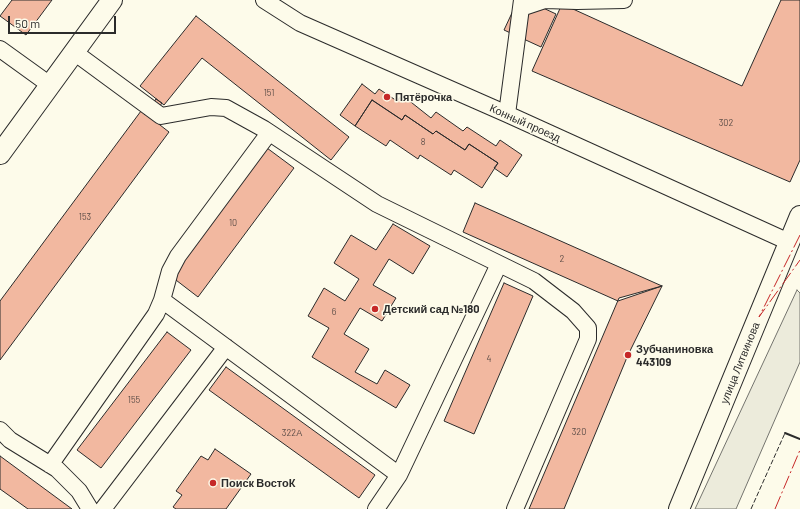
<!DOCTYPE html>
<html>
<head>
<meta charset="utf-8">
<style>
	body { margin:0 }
	#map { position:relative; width:800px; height:509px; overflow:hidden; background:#fdfbea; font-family:Barlow,sans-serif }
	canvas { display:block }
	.scale { position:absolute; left:8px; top:16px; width:108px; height:18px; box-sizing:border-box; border:2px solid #2b2b2b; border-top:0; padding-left:5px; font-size:12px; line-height:14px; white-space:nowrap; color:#2b2b2b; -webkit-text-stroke:3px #fdfbea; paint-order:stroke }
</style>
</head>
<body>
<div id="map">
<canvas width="800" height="509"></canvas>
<div class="scale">50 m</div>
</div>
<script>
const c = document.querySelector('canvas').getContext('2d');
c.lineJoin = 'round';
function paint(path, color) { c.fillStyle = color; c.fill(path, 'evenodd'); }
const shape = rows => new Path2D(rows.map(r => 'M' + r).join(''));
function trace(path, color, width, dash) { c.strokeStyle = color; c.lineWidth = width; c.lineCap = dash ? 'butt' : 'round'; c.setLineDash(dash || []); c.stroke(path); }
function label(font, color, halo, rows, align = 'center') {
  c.font = font + ' Barlow,sans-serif'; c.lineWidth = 3; c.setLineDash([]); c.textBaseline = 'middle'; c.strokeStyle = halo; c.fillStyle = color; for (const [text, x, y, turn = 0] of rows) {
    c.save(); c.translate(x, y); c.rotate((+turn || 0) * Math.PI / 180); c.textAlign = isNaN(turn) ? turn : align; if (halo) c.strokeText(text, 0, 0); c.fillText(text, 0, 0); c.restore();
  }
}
const green = shape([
	[797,290,800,293,800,362,736,509,695,509,797,290]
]);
paint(green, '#ecebdb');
trace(green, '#74746e', 1);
const building = shape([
	[12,0,52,0,26,35,0,16,12,0],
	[518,0,526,0,556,14,541,47,504,30,518,0],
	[781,0,800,0,800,160,790,182,532,71,562,4,742,86,781,0],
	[196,16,349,137,331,160,202,58,164,105,140,86,196,16],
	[362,84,375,94,379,89,397,101,402,95,431,118,436,112,463,131,467,127,496,146,500,140,522,155,507,177,494,168,498,163,469,144,465,150,436,131,433,134,405,115,402,120,372,100,355,126,340,115,362,84],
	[156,99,162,103,151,118,169,132,0,360,0,301,141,111,145,115,156,99],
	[372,100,402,120,405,115,433,134,436,131,465,150,469,144,498,163,482,188,454,170,451,175,420,155,418,159,390,140,386,146,355,126,372,100],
	[267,148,294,168,198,297,172,277,267,148],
	[475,203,662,286,618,301,463,232,475,203],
	[393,224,430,246,413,274,389,259,373,285,396,298,382,321,360,308,344,334,369,349,355,372,377,384,385,370,410,385,396,408,312,357,329,328,308,316,324,288,345,301,359,279,334,263,351,235,376,250,393,224],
	[504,283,533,296,474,434,444,421,504,283],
	[662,286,628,355,564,509,529,509,619,298,662,286],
	[167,332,191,350,101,468,77,450,167,332],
	[226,367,375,475,359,498,209,390,226,367],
	[215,449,251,474,226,509,176,509,173,507,182,495,176,491,201,456,208,460,215,449],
	[0,456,72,509,28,509,0,489,0,456]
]);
paint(building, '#f2b8a0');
trace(building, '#2b2b2b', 1);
const minor = shape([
	[264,0,300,23,507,114,789,242],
	[521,8,545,0,577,1,624,0],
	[0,49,50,85],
	[74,52,161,116,211,107,226,108,264,129,377,204,534,281,573,311,588,328,588,339,515,509],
	[507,114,522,0],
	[162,300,399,475],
	[0,430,10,440,57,469,79,491,90,509],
	[50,465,156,314,162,300,170,271,178,256,269,133],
	[103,509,226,347],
	[376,509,399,475,499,264]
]);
const major = shape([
	[0,154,112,0],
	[679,509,800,216]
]);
trace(minor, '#2b2b2b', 18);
trace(major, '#2b2b2b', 22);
trace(minor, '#fdfbea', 16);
trace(major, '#fdfbea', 20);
trace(shape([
	[751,509,785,433]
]), '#2b2b2b', 1, [5, 2]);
trace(shape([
	[785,433,800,439]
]), '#2b2b2b', 2);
trace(shape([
	[800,235,759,317,800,260],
	[775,509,800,450]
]), '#c62828', 1, [14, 3, 2, 3]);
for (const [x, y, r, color] of [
	[387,97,4,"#c62828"],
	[375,309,4,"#c62828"],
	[628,355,4,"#c62828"],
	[213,483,4,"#c62828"]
]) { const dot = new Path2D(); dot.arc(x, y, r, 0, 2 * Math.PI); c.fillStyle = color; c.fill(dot); trace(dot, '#fdfbea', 1.5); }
label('9px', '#5d4e48', null, [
	["151",269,93],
	["302",726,123],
	["8",423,142],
	["153",85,217],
	["10",233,223],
	["2",562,259],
	["6",334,312],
	["4",489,359],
	["155",134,400],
	["320",579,432],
	["322А",292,433]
]);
label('bold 11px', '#2b2b2b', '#fdfbea', [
	["Пятёрочка",395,97],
	["Детский сад №180",383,309],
	["Зубчаниновка",636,349],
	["443109",636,362],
	["Поиск ВостоК",221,483]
], 'left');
label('11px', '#2b2b2b', '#fdfbea', [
	["Конный проезд",525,123,24],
	["улица Литвинова",740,363,-68]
]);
</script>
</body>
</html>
